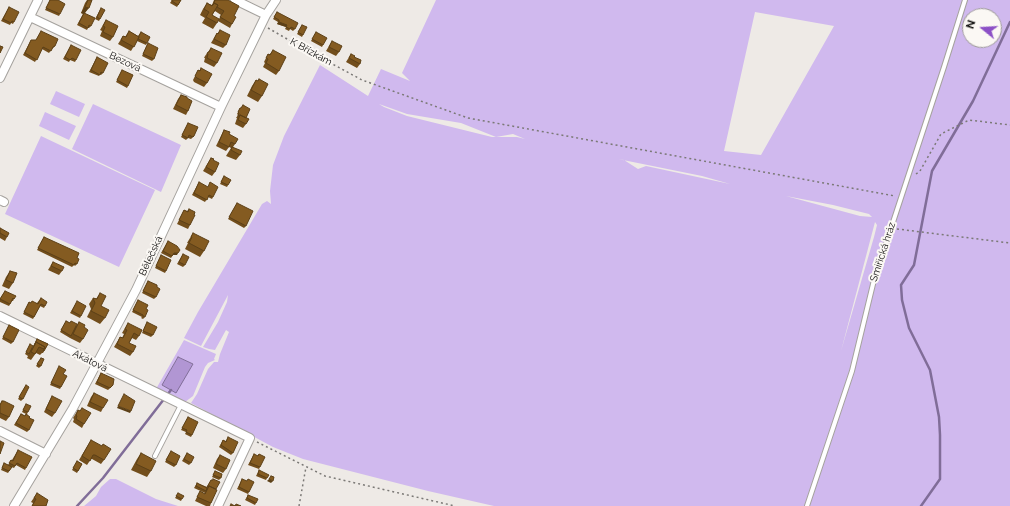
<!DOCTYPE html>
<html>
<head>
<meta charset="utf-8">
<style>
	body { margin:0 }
	#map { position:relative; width:1010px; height:506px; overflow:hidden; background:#eeeae6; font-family:Raleway,sans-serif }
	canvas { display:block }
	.north { position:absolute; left:962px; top:8px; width:40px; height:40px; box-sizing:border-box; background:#fbf8f4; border:1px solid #9d9a98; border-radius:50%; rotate:288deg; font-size:11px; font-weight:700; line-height:16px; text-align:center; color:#0f0e0d }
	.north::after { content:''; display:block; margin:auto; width:14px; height:18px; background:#8c50c6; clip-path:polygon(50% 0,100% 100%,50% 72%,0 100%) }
</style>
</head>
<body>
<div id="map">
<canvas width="1010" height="506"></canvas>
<div class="north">N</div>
</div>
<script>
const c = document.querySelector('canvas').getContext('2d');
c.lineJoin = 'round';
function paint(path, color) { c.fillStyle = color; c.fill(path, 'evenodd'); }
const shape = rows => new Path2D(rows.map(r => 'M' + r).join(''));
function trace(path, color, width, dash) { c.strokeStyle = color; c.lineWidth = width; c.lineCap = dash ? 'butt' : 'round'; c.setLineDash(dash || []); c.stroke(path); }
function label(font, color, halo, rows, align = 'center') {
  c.font = font + ' Raleway,sans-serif'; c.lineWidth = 4; c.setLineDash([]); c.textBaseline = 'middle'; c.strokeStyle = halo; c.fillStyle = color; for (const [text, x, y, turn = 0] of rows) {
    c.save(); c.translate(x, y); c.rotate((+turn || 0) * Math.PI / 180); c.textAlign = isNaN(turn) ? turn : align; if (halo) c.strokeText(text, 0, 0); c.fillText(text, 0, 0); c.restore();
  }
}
paint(shape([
	[436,0,1010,0,1010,506,494,506,428,491,303,459,273,447,191,403,197,394,208,369,214,362,218,362,220,354,229,332,226,330,215,350,209,349,203,347,218,322,227,302,228,295,201,346,184,338,198,312,262,204,267,201,271,204,270,191,273,165,284,136,320,65,368,96,381,69,410,81,402,73],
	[755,12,834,26,761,155,724,151],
	[970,16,994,16,994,40,970,40],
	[379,104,407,114,461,123,496,137,513,134,525,139,517,137,492,137,407,116,384,107],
	[618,159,702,176,730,184,646,166,638,169,624,160],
	[786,196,833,205,869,214,872,217,860,216],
	[875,222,877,225,874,237,841,351],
	[56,91,85,104,79,117,50,104],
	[93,104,181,145,161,192,72,149],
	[45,112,76,126,69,140,39,126],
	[41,136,155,190,119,267,5,214],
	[184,340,216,354,214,359,215,360,208,363,205,367,193,396,185,402,156,389],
	[178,357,193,364,175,392,162,385],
	[110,479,116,479,156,499,178,506,84,506,96,496,101,487]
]), '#d0b9ee');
const water = shape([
	[178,357,193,364,176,393,162,385,178,357]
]);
paint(water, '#b196d3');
trace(water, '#806d98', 1);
trace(shape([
	[77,506,103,478,171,390],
	[921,506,940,479,940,435,939,417,930,370,909,328,902,300,901,285,914,265,932,171,973,101,1010,22]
]), '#806d98', 2.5);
const service = shape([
	[155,456,181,405],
	[807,506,852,371,874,280,944,67,965,0]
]);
const minor = shape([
	[235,0,266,15],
	[30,17,221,107],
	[0,78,38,0],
	[0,200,4,202],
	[0,316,250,438,218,506],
	[0,431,46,454],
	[14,506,73,408,136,290,221,107,266,15,276,0]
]);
trace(service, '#a5a29e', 6);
trace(minor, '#a5a29e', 10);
trace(shape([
	[268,28,301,47,362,80,468,118,895,196],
	[916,174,920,171,941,134,969,120,1010,125],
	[897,229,1010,243],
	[257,442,325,476,455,506],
	[299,506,306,467]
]), '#7b7976', 1.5, [2, 3]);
trace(service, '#fff', 4);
trace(minor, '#fff', 8);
paint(shape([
	[50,0,58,0,60,14,59,16,45,10],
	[87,0,92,0,85,13,91,26,89,28,88,28,87,30,77,25,83,14,81,13,85,3],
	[172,0,181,0,177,7,170,3],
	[214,0,228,0,234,16,232,24,230,28,218,21,221,15,215,11,212,15,217,23,213,29,202,23,205,18,200,15,203,9,207,3,212,5],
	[9,7,14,22,13,24,11,23,10,25,1,21],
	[101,8,100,19,99,21,95,19],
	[277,12,295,29,293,31,290,29,289,31,285,29,286,27,277,24,278,22,273,19],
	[106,20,113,37,110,41,100,36,102,31,100,30],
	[302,25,303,35,302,37,297,34],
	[220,30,226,45,223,48,211,43,217,33,218,33],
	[41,31,55,46,52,49,49,53,42,49,35,62,23,55,31,40,36,40],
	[129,31,138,36,141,32,147,43,146,45,137,41,131,51,118,44,123,36,125,37],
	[316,32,323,45,322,47,311,41],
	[332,41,339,52,336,56,326,51],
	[148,43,154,59,152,61,142,56],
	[71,45,76,60,75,62,70,60,69,62,63,59],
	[211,48,217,63,214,67,204,62,205,58,204,58,205,56],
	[273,50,279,71,276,75,263,67,265,63,264,62,268,54,270,54],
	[351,54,360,64,357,68,346,62],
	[97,57,103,73,101,75,100,74,99,76,89,72],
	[201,68,207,83,204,87,194,82,193,80,198,70,200,70],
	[122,70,128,86,127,88,116,82],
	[259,79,262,96,258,102,247,96,252,86,256,80,258,81],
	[181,95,187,98,188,111,186,115,173,109,178,99],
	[243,105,246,118,246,124,243,128,235,124,237,118,236,118,238,115,237,114,240,108,241,108],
	[188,123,194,136,191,139,188,138,186,140,181,137],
	[224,130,229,134,235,144,233,147,240,155,236,160,226,156,231,148,229,147,226,151,216,146],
	[211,158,213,160,215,172,212,176,203,171],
	[224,176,228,185,227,187,220,184],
	[199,182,213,197,212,199,208,197,205,202,192,195],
	[237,203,246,226,244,228,228,219],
	[189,209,194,215,190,225,188,229,177,224,184,210,187,211],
	[0,228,7,237,5,241,0,238],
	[193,233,204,251,200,257,185,249,188,243,187,243],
	[44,237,77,258,77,264,75,266,74,265,72,267,37,250],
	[168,241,177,255,173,255,171,258,161,253],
	[183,254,185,265,183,267,177,264],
	[161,255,166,271,165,273,155,268],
	[53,262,62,271,59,275,48,270],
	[10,271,13,283,9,289,2,286,6,277],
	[148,281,157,287,156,297,154,299,142,293],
	[5,291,14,299,13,301,12,301,9,306,0,302,0,299],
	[100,293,101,306,105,318,100,324,87,317,91,309,89,304,93,298,96,299],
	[41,298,45,306,44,308,40,306,33,319,23,314,29,302,31,303,37,303],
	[138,300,145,317,143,319,141,318,142,317,132,312],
	[76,303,81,316,80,318,70,313],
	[66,321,76,326,79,322,84,327,83,339,80,343,70,338,71,336,70,338,60,332],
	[147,322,153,335,151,337,142,333],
	[128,323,139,336,136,340,132,338,129,343,133,352,130,356,114,347,120,337,122,338,124,334,122,333],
	[9,325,13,342,11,344,2,339],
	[37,339,48,344,43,353,42,353,40,355,36,353,31,360,27,358,31,350,28,356,25,354,30,344,32,348],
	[41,358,41,366,39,368,36,366],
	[59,367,63,374,61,387,60,389,50,385],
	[101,373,113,385,108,390,95,384],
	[26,385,23,399,21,401,18,399],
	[94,393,103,408,101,412,87,406,91,397],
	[52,396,55,413,52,417,44,412],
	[2,401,9,417,6,421,0,418,0,404],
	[26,404,28,412,27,414,29,418,29,430,27,432,14,425,21,414,25,416,26,414,22,412],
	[82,408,84,424,82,428,73,422,74,419,73,418,78,410,80,411],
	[188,417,192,435,191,437,185,434,186,432,181,430],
	[228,437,233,453,231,455,219,447,223,440,226,441],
	[91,440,104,460,101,464,92,459,91,459,87,465,79,460],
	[18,450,26,468,25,470,16,465,14,468,8,465,11,460,12,460],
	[171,451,176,465,174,467,165,462],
	[141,453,151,471,147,477,131,470,137,459],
	[187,453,191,463,189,465,182,461],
	[254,454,257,456,259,454,260,467,259,469,248,465],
	[220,455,226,469,223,473,213,468,217,459],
	[77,461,82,464,77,473,72,470],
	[4,463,12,467,8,473,1,470],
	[259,470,267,478,266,480,256,476],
	[215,471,221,478,219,480,212,477],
	[242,479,249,492,248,494,237,489],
	[211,480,216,489,211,503,210,506,206,506,195,501,200,491,204,494,205,493,194,488,197,483,207,487],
	[37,493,46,506,32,506,33,503,31,502],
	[178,493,182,499,181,501,175,498],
	[248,495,256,503,255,505,245,500]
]), '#724e1c');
paint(shape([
	[85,7,89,8,84,14,81,13],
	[279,22,287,25,286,27,277,24],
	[174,253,178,253,177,255,172,255],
	[118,406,131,411,130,413,117,408],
	[269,479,273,481,271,483,267,481]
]), '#5c4017');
const building = shape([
	[50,0,58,0,65,4,60,14,46,8,50,0],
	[88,0,92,0,89,8,85,7,88,0],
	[172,0,181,0,178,5,172,1,172,0],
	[215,0,228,0,239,6,234,16,236,17,232,24,220,17,224,11,217,7,218,5,214,3,213,5,215,0],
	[207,3,212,6,214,3,218,5,212,15,219,19,217,23,206,17,209,12,204,9,207,3],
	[9,7,19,12,14,22,12,21,11,23,3,19,9,7],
	[101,8,105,10,100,19,97,17,101,8],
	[277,12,298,23,295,29,291,27,290,29,286,27,287,25,279,22,279,20,274,17,277,12],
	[84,13,95,18,91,26,89,25,88,28,79,23,84,13],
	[106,20,118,26,113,37,103,32,105,27,103,26,106,20],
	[302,25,307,27,303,35,298,32,302,25],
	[220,30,230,35,226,45,214,39,217,33,218,34,220,30],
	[41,31,58,39,55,46,53,47,51,51,43,47,37,60,25,53,31,40,36,40,41,31],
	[129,31,139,37,134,47,121,40,123,36,126,37,129,31],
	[141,32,150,37,147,43,138,39,139,37,139,36,141,32],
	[316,32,327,38,323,45,312,39,316,32],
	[332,41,342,46,339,52,329,47,332,41],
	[148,43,158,48,154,59,143,54,148,43],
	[71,45,81,50,76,60,72,58,70,60,65,57,71,45],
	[0,46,3,47,0,53,0,46],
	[211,48,222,53,217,63,207,58,208,54,207,54,208,52,209,52,211,48],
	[273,50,286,57,279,71,266,63,268,59,266,58,268,54,270,55,273,50],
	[351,54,355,56,354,57,361,60,360,64,349,58,351,54],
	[97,57,108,63,103,73,101,72,100,75,91,70,97,57],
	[201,68,212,74,207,83,197,78,195,76,198,70,200,71,201,68],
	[122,70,133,75,128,86,117,80,122,70],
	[259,79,268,84,262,96,251,90,256,80,258,81,259,79],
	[181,95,187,97,187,98,192,101,188,111,176,105,181,95],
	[243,105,250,109,246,118,240,115,239,116,238,116,239,113,238,112,240,108,241,108,243,105],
	[240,115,249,119,246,124,238,120,240,115],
	[188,123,198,127,194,136,193,137,189,135,188,138,182,135,188,123],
	[224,130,230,132,229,134,238,139,235,144,231,142,229,147,219,142,224,130],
	[232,147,242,151,240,155,231,150,232,147],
	[211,158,214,159,213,160,219,163,215,172,206,167,211,158],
	[224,176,231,180,228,185,221,182,224,176],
	[199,182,208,187,210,182,218,187,213,197,209,195,207,200,194,193,199,182],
	[237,203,253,211,246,226,229,217,237,203],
	[189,209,195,212,194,215,195,215,190,225,179,220,184,210,188,212,189,209],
	[0,228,9,233,7,237,0,233,0,228],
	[193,233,209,241,204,251,189,243,192,237,191,237,193,233],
	[44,237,79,253,77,258,79,259,77,264,75,263,74,265,38,248,44,237],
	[168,241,177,246,180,250,178,253,174,253,172,256,163,251,168,241],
	[183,254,189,257,185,265,179,262,183,254],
	[161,255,171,260,166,271,156,266,161,255],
	[53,262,64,267,62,271,51,266,53,262],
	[10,271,17,273,13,283,6,280,10,271],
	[148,281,157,285,157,287,160,289,156,297,143,291,148,281],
	[5,291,16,296,14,299,13,298,10,304,0,299,5,291],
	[100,293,106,296,101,306,109,310,105,318,91,311,95,303,93,298,97,299,100,293],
	[41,298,47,302,45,306,41,304,34,317,24,312,29,302,31,303,32,301,38,304,41,298],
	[138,300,148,305,146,309,148,310,145,317,143,316,143,315,133,310,138,300],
	[77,301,86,306,81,316,72,311,77,301],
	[66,321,70,323,71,321,77,324,71,336,61,330,66,321],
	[79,322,85,325,84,327,88,330,83,339,73,334,79,322],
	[147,322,157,327,153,335,143,331,147,322],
	[128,323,142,330,139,336,134,333,129,343,136,346,133,352,117,344,120,337,123,338,127,330,125,329,128,323],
	[9,325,19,330,13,342,3,337,9,325],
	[37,339,48,344,44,351,43,351,45,347,36,342,34,346,37,339],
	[36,342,45,347,44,349,39,347,35,354,31,352,36,342],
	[30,344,33,346,29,354,26,352,30,344],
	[41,358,44,359,41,366,37,364,41,358],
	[59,366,66,370,63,374,67,376,61,387,51,383,59,366],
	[101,373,114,379,113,385,110,388,97,382,101,373],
	[26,385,29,387,23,399,19,397,26,385],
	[94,393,108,400,103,408,90,402,94,393],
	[124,394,135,401,131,411,118,406,124,394],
	[52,396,62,401,55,413,46,409,52,396],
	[2,401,4,401,14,406,9,417,0,413,0,405,2,401],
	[26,404,31,406,28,412,23,410,26,404],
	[82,408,91,413,84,424,76,419,77,416,76,415,78,410,80,411,82,408],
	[21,414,25,416,26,414,30,417,29,418,34,420,29,430,16,423,21,414],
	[188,417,198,422,192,435,186,432,187,430,182,428,188,417],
	[228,437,238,442,233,453,221,445,223,440,226,442,228,437],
	[91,440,102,446,103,444,111,449,104,460,95,455,93,455,90,461,82,456,91,440],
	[0,441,4,443,0,454,0,441],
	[18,450,32,457,26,468,17,463,15,466,9,463,11,460,13,461,18,450],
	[171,451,180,456,176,465,166,460,171,451],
	[141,453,156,461,151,471,136,464,141,453],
	[187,453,194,457,191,463,184,459,187,453],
	[254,454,258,456,259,454,265,457,260,467,250,463,254,454],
	[220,455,230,460,226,469,216,464,220,455],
	[77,461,82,464,78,471,73,468,77,461],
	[4,463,12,467,9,471,2,468,4,463],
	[259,470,269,475,267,478,258,474,259,470],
	[215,471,222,474,221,478,213,475,215,471],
	[271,476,274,477,273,481,269,479,271,476],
	[213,479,220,482,216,489,209,486,207,487,211,480,213,480,213,479],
	[242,479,247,481,248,479,254,482,249,492,239,487,242,479],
	[197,483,207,488,206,491,196,486,197,483],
	[209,486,217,490,211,503,197,497,200,491,205,494,209,486],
	[37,493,48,500,46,506,32,506,36,499,34,498,37,493],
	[178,493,184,496,182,499,176,496,178,493],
	[248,495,258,499,256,503,247,498,248,495],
	[231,504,235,506,236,504,241,506,230,506,231,504]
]);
paint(building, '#845b21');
trace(building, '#5c4017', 1);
label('10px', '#0f0e0d', '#fbf8f4', [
	["K Břízkám",311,52,29],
	["Bezová",125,62,25],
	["Smiřická hráz",883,252,-72],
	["Bělečská",151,256,-65],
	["Akátová",90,361,26]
]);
</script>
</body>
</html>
